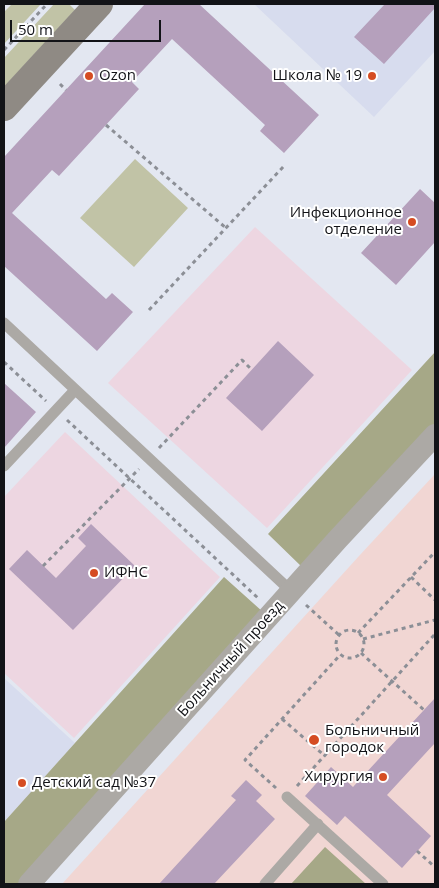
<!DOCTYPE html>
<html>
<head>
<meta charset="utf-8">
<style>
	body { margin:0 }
	#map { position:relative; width:439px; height:888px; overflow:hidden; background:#e3e7f1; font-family:"Open Sans",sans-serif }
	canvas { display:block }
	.frame { position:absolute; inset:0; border:5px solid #121317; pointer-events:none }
	.scale { position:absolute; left:10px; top:20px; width:151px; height:22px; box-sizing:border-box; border:2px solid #121317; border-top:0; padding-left:6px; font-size:15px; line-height:18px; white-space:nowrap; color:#121317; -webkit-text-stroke:4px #fff; paint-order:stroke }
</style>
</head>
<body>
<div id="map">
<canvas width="439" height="888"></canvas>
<div class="frame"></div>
<div class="scale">50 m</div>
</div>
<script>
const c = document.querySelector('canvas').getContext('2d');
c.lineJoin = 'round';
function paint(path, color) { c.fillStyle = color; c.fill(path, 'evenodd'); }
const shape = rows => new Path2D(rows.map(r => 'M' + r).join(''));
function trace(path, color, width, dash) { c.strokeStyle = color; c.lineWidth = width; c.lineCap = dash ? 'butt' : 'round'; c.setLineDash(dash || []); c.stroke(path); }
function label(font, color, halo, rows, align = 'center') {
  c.font = font + ' "Open Sans",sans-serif'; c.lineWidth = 4; c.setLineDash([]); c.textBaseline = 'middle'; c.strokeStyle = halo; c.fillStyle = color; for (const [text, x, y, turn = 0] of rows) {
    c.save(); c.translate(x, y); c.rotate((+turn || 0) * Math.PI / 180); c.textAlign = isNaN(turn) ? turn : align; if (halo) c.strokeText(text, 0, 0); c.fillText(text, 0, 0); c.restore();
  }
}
paint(shape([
	[255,227,412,370,267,528,108,383],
	[65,432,220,577,74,738,4,673,4,497]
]), '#edd6e1');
paint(shape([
	[254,4,435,4,435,51,374,117],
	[4,678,75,743,4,822]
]), '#d7dcee');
paint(shape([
	[435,474,435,884,62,884,359,556]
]), '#f1d6d3');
paint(shape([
	[12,4,41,4,4,44,4,12],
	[54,4,69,4,75,10,4,87,4,58],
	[135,159,188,208,134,267,80,218]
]), '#c1c3a6');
paint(shape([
	[435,352,435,424,303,568,268,534],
	[224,577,263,612,19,884,6,884,4,883,4,822],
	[325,847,366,884,291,884]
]), '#a6a887');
paint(shape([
	[145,4,199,4,319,115,284,153,260,131,265,125,172,39,132,82,139,89,59,176,52,170,12,213,106,299,112,293,133,312,97,351,4,266,4,157],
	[385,4,435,4,435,8,384,64,354,37],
	[420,189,435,203,435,242,396,285,361,253],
	[278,341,314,375,262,431,226,398],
	[4,383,36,412,4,448],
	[91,524,135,566,73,630,9,569,27,550,56,578,86,546,78,538],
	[435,698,435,743,387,795,431,836,402,868,345,816,337,825,305,796,331,767,353,787],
	[246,780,262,795,256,801,275,819,214,884,159,884,236,800,231,796]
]), '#b5a0bc');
trace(shape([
	[4,50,47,4],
	[60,84,66,90],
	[106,125,226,228],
	[149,310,284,166],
	[4,362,46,401],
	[67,420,258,598],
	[159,448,242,360,252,370],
	[43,566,139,469],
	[411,577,435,600],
	[306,605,339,635],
	'336 644a14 14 0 1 1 28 0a14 14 0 1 1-28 0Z',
	[358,633,435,552],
	[363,639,435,620],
	[361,653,424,710],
	[282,719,325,756],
	[297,786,435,634],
	[276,788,245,760,340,655],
	[417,851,435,867]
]), '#8c8f96', 3, [4, 4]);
trace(shape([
	[4,323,292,592],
	[4,466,75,390],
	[287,797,383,884],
	[265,884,318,824]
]), '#aca9a5', 11);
trace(shape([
	[29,884,338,539,435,435]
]), '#aca9a5', 22);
trace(shape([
	[4,107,99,4]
]), '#8f8a84', 28);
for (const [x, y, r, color] of [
	[89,76,5,"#d54c22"],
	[372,76,5,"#d54c22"],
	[412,222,5,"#d54c22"],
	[94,573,5,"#d54c22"],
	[314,740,6,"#d54c22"],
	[383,777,5,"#d54c22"],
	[22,783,5,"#d54c22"]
]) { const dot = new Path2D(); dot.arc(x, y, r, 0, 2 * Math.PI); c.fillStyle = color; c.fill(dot); trace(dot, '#fff', 2); }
label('15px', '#121317', '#fff', [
	["Ozon",99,76],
	["Школа № 19",362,76,"right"],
	["Инфекционное",402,213,"right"],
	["отделение",402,230,"right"],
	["ИФНС",104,573],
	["Больничный",325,731],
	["городок",325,748],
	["Хирургия",373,777,"right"],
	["Детский сад №37",32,783]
], 'left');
label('15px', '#121317', '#fff', [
	["Больничный проезд",231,659,-48]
]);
</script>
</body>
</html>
